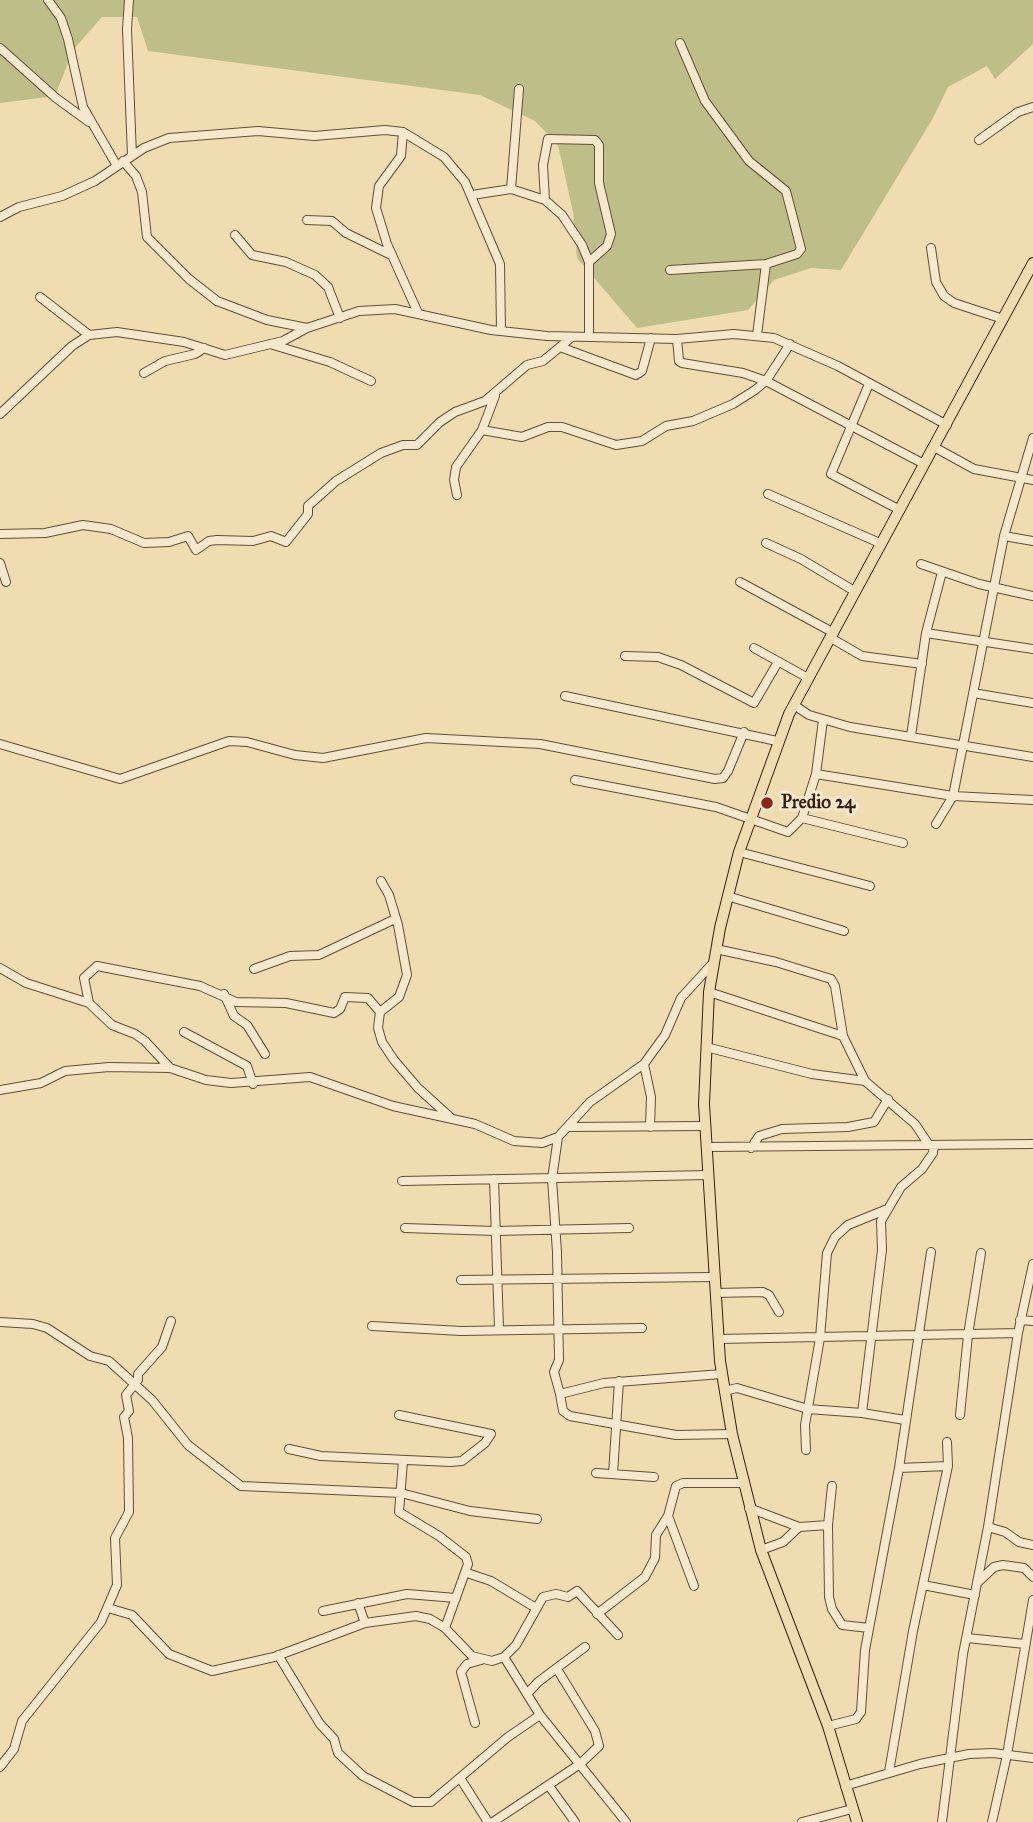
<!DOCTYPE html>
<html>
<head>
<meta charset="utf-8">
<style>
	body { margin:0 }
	canvas { display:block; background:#efdcb0 }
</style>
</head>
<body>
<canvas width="1033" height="1822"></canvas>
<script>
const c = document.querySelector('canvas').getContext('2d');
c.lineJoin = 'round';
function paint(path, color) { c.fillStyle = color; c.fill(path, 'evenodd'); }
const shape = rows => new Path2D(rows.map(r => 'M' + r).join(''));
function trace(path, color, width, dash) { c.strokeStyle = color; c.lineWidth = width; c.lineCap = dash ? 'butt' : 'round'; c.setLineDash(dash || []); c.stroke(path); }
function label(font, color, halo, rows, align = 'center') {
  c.font = font + ' "IM FELL Great Primer",serif'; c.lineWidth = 6; c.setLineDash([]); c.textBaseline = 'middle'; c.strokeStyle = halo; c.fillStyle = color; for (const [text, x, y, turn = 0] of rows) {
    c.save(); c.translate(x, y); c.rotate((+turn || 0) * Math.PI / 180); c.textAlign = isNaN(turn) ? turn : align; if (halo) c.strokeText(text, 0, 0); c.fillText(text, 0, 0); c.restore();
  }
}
paint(shape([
	[0,0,1033,0,1033,44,995,79,987,66,948,87,933,118,841,270,811,268,774,280,748,310,637,328,577,258,573,212,558,145,535,121,480,95,148,51,137,17,102,17,73,50,55,96,0,103]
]), '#bebf88');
const minor = shape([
	[48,0,61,18,68,39,83,107,117,166],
	[129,0,127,29,132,156],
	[0,48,56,98,89,122],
	[403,132,401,156,379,186,376,208,387,244,418,313],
	[979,140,1018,112,1033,107],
	[123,161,136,176,142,192,147,237,189,279,217,301,267,320,307,328],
	[511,189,519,89],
	[472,195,511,189,545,200,562,215,582,245,589,262,589,337],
	[545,200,543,165,548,139,595,140,599,145,599,183,611,234,607,246,589,262],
	[0,217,19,207,62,196,95,181,144,148,169,138,258,131,314,136,385,130,403,132,444,157,465,182,500,264,501,331],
	[307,220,332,221,346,233,391,255],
	[235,235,252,255,286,262,315,275,328,287,340,318],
	[931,248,936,282,944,296,954,303,1003,319],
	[670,270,766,264,797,254,801,249,786,191,749,161,705,101,680,43],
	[40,297,89,335],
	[757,335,766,264],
	[677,339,679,361,682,363,743,373,766,381,924,464],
	[270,344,330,362,371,381],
	[560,347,636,375,642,371,651,338],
	[144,373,165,361,195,354,204,348],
	[869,384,831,474,900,510],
	[0,414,72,346,89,335,117,332,184,342,225,355,283,341,307,328,359,311,395,309,491,330,547,336,677,339,734,334,774,338,838,366,947,425],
	[482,430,522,437,548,427,562,427,616,445,642,441,666,426,693,421,733,404,755,390,766,381,790,344],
	[934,447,974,469,1033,480],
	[768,494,882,544],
	[457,495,454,480,456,467,482,430,495,396],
	[0,534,45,533,83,525,111,529,144,543,169,542,188,536,196,550,209,541,217,540,253,541,271,536,286,542,308,514,308,506,336,481,381,453,403,445,417,445,440,422,455,412,485,401,527,365,543,361,572,337],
	[1004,536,1033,541],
	[766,543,801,559,856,592],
	[0,563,6,582],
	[921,564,979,584,1033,596],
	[740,582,834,633],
	[926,633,1033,649],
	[831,638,862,656,922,664],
	[754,648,808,678],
	[625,656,658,657,681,665,754,703,778,662],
	[973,693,1033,703],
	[565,696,777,741],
	[794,705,809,715,850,727,1033,757],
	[911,736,926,633,942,572],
	[0,744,120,779,229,741,247,742,295,755,323,758,426,738,540,744,715,779,723,778,728,771,744,732],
	[816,774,953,796,1033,800],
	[575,780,716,807,788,832,802,818,816,774,823,720],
	[802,818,903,843],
	[936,824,953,796,1004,536,1033,438],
	[739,852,870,886],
	[727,896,844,931],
	[716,949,776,962,831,979,835,986,843,1036,865,1081,915,1124,929,1145],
	[0,968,26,983,89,1003,112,1025,135,1034,145,1041,170,1068],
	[254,969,290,956,319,955,395,919],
	[709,992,843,1036],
	[224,994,234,1016,247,1025,265,1054],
	[89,1003,84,978,97,966,200,986,236,1002,286,1003,334,1013,340,1009,345,997,368,998,380,1012,378,1028,382,1042,394,1060,418,1088,450,1117],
	[380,1012,399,997,407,975,398,925,389,895,381,881],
	[184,1032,247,1066,253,1084],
	[706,1047,812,1074,865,1081],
	[644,1064,651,1097,650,1127],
	[0,1090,41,1083,65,1071,109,1067,170,1068,206,1080,231,1083,310,1077,393,1106,475,1124,514,1141,542,1143,558,1137,590,1102,644,1064,665,1035,681,998,713,963],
	[568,1127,705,1126],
	[558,1137,552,1179,557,1252,559,1360,554,1372,560,1394],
	[707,1147,1033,1144],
	[751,1148,759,1136,782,1129,848,1127,874,1122,888,1099],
	[494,1179,499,1328],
	[402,1181,709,1175],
	[405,1228,495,1231,629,1228],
	[461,1280,714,1277],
	[715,1293,763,1292,769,1295,779,1312],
	[1020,1320,1033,1321],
	[0,1322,33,1324,47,1328,90,1356,109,1361,152,1400,188,1445,241,1486,401,1493,470,1511,537,1519],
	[372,1326,461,1331,642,1328],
	[719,1339,1018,1333],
	[722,1374,604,1383,560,1394,563,1411,570,1416,676,1435,732,1434],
	[724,1391,737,1388,808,1409,862,1413,905,1420],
	[862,1413,882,1250,881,1221,901,1187,922,1169,933,1153,934,1145],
	[960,1415,968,1335,981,1253],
	[289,1449,321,1456,450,1462,462,1461,485,1443,491,1434,399,1415],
	[806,1450,805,1425,820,1338,827,1253,835,1237,848,1225,885,1210],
	[403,1461,399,1512,439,1536,466,1557,468,1564,445,1628],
	[899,1468,948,1466],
	[596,1473,654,1477],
	[613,1474,619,1381],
	[832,1486,828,1525,829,1597,832,1609,842,1625,869,1628],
	[749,1508,799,1527,828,1525],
	[988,1527,1005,1532,1019,1542,1033,1545],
	[761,1550,783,1542,799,1527],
	[467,1573,491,1581,536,1608],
	[977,1583,994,1567,1003,1565,1024,1568,1033,1577],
	[923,1585,975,1595],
	[694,1586,668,1516,676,1486,683,1483,742,1483],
	[358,1603,365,1623],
	[108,1608,132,1615,169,1654,212,1671,274,1657,365,1623,416,1616,430,1619,445,1628,472,1656,492,1661,504,1657,516,1645,543,1597,556,1594,568,1597,577,1591,618,1635],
	[323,1611,407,1594,456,1598],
	[597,1614,645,1577,655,1558,656,1535,668,1516],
	[967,1638,1025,1644],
	[278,1655,320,1724,334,1739,338,1753,363,1776,413,1802,431,1802,508,1737,540,1715],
	[504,1657,540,1715,626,1822],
	[527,1694,538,1682,585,1647],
	[475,1723,461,1672,467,1664,481,1660],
	[828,1726,856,1719,861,1712,865,1650,899,1468,931,1252],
	[0,1767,14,1749,22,1721,101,1622,117,1585,115,1538,129,1512,128,1438,124,1417,129,1411,126,1395,138,1380,138,1374,162,1347,171,1321],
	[889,1772,913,1631,948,1466,947,1442],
	[460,1778,488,1822],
	[549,1786,575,1822],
	[845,1786,920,1764,969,1754,993,1753,1033,1758],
	[493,1822,580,1764,599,1746,595,1731,557,1669],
	[802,1822,852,1809],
	[942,1822,963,1654,988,1527,1018,1333,1033,1264],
	[992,1822,1007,1755,1033,1600]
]);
const major = shape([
	[857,1822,828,1726,761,1550,732,1434,720,1361,704,1104,709,992,720,928,739,852,789,714,1033,263]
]);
trace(minor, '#644e37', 10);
trace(major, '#361e0f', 12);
trace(minor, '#f5e8cc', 8);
trace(major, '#efdcb0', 10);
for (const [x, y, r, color] of [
	[767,803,7,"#8f2418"]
]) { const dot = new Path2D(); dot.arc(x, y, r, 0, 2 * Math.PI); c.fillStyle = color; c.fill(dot); trace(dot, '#f5e8cc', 2.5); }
label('bold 19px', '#361e0f', '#f5e8cc', [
	["Predio 24",781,803]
], 'left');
</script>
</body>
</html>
